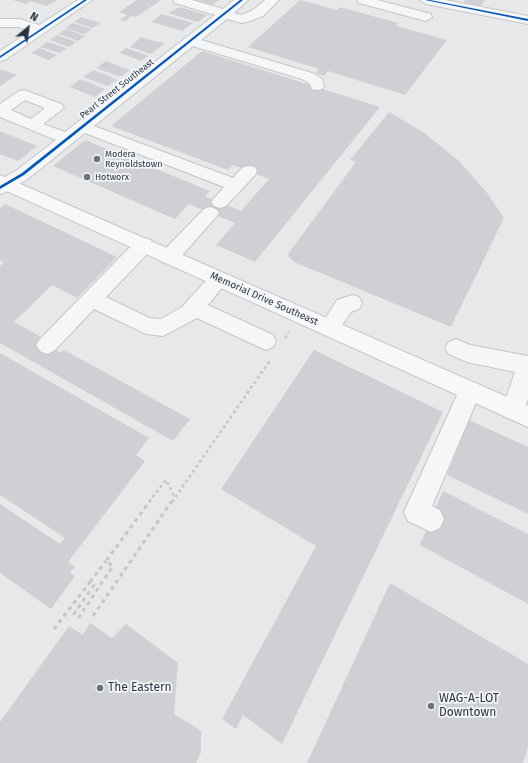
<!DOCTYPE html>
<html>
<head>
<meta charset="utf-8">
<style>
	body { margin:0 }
	#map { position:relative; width:528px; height:763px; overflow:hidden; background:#e6e8ea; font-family:"Fira Sans",sans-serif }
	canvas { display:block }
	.north { position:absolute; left:8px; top:8px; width:40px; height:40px; -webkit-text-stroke:3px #f4f6f9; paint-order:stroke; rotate:29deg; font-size:11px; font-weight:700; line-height:16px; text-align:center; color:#2b3445 }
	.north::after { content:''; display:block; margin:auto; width:14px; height:18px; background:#2b3445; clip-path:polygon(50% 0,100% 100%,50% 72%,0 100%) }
</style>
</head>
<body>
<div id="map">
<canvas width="528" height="763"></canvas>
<div class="north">N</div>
</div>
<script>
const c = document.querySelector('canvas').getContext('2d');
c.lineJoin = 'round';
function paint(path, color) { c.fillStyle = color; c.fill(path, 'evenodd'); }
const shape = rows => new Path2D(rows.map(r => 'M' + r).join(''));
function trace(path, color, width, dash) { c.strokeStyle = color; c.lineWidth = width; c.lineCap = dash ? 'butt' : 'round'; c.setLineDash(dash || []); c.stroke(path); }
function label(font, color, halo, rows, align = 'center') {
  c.font = font + ' "Fira Sans",sans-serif'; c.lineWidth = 3.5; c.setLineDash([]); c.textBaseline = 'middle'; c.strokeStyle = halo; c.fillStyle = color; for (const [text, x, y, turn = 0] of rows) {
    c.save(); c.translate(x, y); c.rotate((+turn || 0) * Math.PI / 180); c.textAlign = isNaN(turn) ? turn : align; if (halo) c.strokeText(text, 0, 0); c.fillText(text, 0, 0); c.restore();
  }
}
paint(shape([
	[13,0,57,0,46,6,31,1,26,4],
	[137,0,161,0,136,17,131,16,125,21,120,20,127,15,119,12],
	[197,0,219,0,214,4,210,4],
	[300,0,337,10,340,7,398,23,396,26,447,40,405,95,328,71,324,76,315,73,319,69,248,47],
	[465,0,485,0,481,6,464,3],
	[180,7,207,15,198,22,168,13],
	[162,14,193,23,182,31,151,22],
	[81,17,100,23,93,28,74,22],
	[73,23,92,29,84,34,65,28],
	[66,29,85,36,78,41,59,34],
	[57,35,76,42,69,47,50,40],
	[141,37,154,41,165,43,151,54,130,47],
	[47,42,67,48,60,53,40,47],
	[39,48,57,55,49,60,31,53],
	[126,48,148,56,141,61,120,53],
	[202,51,380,107,255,262,216,245,235,223,189,204,175,219,53,166,85,140,210,191,205,196,241,211,269,179,233,165,228,170,111,126],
	[106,61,130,70,122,76,118,76,96,68],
	[1,69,17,75,0,86,0,70],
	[93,70,109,76,117,80,108,86,83,77],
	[80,79,105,89,95,97,70,87],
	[389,112,423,132,459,161,487,193,504,218,451,327,294,262,289,257,288,254,356,162,350,160],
	[0,131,37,146,18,161,0,154],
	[5,204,117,257,77,298,52,285,14,322,43,338,40,341,61,353,64,350,190,419,173,441,0,343,0,266,4,262,0,260,0,208],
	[314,350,443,412,282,744,243,715,236,729,222,719,316,546,221,489],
	[0,353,149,438,136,455,145,461,68,562,75,567,70,573,75,576,51,609,0,573,0,504,60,544,65,538,0,495],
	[469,420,528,447,528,514,447,475],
	[443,491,528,534,528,604,420,545],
	[390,583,528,664,528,747,523,763,307,763],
	[90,623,112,638,126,624,178,663,174,714,201,731,201,752,196,763,0,763,0,722,69,626,83,635]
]), '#ced0d3');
const minor = shape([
	[78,0,92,0,5,60,0,61,0,51,30,31,19,27,0,27,0,19,20,19,39,25,78,0],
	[173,0,192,0,223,9,234,0,248,0,234,13,242,15,253,10,265,0,279,0,263,16,247,22,242,23,227,19,201,40,312,73,322,79,324,86,322,89,317,90,312,89,310,84,302,79,193,46,94,126,233,178,243,167,249,166,255,167,257,171,255,175,226,206,220,208,214,206,211,202,224,187,85,133,29,178,6,192,0,194,0,180,17,170,56,140,0,117,0,104,19,91,24,90,61,104,64,107,61,110,43,124,65,132,215,15,175,3,173,0],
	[25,100,45,108,31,119,11,110,25,100],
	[357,0,377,0,431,14,432,17,426,21,359,3,357,0],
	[420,0,445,0,528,16,528,24,426,4,420,0],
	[210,207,216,209,219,213,216,217,176,262,169,264,162,262,160,257,162,252,204,209,210,207],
	[144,238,151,240,153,245,151,250,106,297,149,318,161,319,182,307,212,274,219,272,226,274,229,279,208,305,273,335,276,341,273,347,266,350,259,347,197,318,163,336,146,334,94,309,54,351,47,354,40,351,36,345,40,339,137,240,144,238],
	[352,295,359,297,362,303,359,309,351,312,336,334,329,336,322,334,319,328,337,300,352,295],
	[456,339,470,345,528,356,528,399,521,417,513,420,505,417,502,410,515,372,467,362,449,354,445,348,449,342,456,339],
	[470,381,478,384,481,391,432,506,440,510,444,519,440,528,431,532,408,521,404,512,462,384,470,381]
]);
const major = shape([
	[0,175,528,406,528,427,0,188,0,175]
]);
trace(minor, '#c4c6c8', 2);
trace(major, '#c2c5c8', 2);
trace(shape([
	[285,338,289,332],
	[149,502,166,480,175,498],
	[172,502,271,359]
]), '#c5c6ca', 2.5, [3, 3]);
trace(shape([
	[90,582,106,561],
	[93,616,172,501],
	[54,629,90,582,94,585,74,614,79,617,113,566,106,561,150,501]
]), '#c5c6ca', 3, [4, 4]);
paint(minor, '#f5f6f7');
paint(major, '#f8f8f8');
paint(shape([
	[84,0,87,0,0,58,0,56,84,0],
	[240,0,243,0,24,175,0,189,0,186,22,173,240,0],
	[425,0,430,0,528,19,528,21,425,0]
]), '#0057b8');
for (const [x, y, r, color] of [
	[97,159,4,"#6c737f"],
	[87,177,4,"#6c737f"],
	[100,688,4,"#6c737f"],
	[431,706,4,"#6c737f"]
]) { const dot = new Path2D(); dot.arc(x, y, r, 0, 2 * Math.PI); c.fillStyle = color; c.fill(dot); trace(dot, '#f4f6f9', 1.5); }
label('9px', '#2b3445', '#f4f6f9', [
	["Pearl Street Southeast",117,89,-38]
]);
label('9px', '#2b3445', '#f4f6f9', [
	["Modera",105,154],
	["Reynoldstown",105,164],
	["Hotworx",95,177]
], 'left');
label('10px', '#2b3445', '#f4f6f9', [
	["Memorial Drive Southeast",264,299,24]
]);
label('12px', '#2b3445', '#f4f6f9', [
	["The Eastern",108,688],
	["WAG-A-LOT",439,699],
	["Downtown",439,713]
], 'left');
</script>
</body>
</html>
